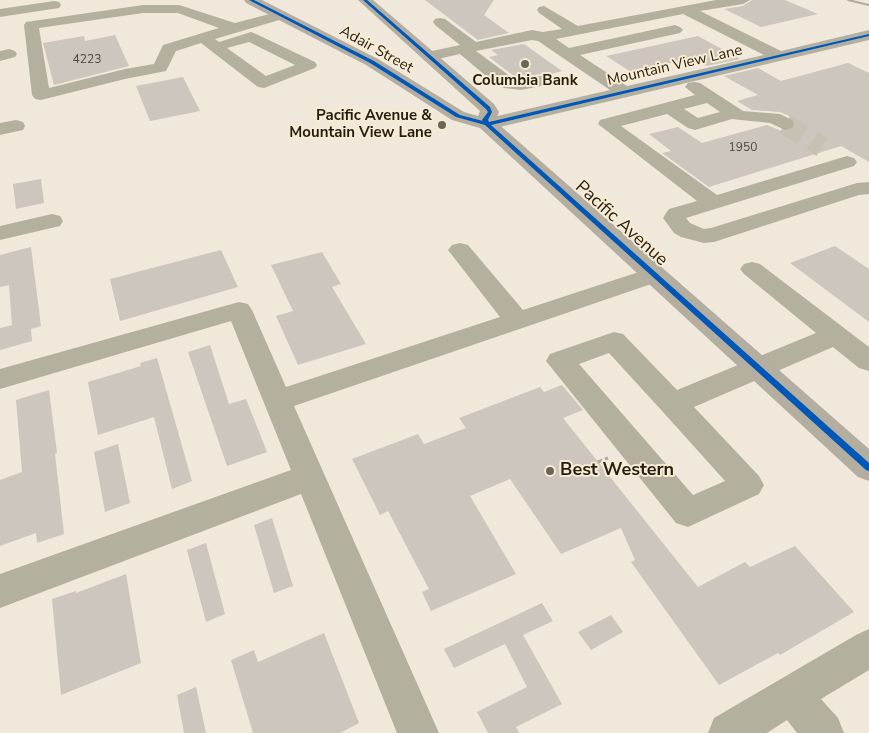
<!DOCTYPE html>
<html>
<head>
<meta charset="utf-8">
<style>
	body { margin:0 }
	canvas { display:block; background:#f0e8da }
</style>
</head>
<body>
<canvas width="869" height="733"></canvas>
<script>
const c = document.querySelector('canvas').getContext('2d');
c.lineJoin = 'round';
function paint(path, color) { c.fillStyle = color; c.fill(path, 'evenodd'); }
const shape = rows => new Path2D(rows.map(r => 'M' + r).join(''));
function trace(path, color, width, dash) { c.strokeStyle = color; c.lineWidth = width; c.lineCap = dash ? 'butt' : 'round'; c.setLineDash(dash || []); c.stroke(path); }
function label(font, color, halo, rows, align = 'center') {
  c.font = font + ' "Nunito Sans",sans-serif'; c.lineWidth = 4; c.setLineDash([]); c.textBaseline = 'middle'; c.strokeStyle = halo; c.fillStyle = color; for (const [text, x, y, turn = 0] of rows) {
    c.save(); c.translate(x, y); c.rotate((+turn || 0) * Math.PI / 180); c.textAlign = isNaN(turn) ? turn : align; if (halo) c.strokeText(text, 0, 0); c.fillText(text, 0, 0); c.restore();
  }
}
paint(shape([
	[425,0,494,0,484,15,509,33,478,40],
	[752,0,785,0,818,14,761,27,724,9,743,6],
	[115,35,129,66,54,85,43,43,84,36,85,41],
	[698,36,740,59,707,66,692,58,631,72,606,56],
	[524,44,562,71,552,74,545,73,521,78,515,77,489,57,498,55,491,50],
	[848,63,869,73,869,162,841,146,709,187,662,153,671,151,649,134,678,127,702,143,767,125,784,132,793,130,796,125,793,118,780,112,752,110,737,101,758,95,724,76,758,68,781,81],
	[183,77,200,111,150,121,136,86],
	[41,179,44,203,16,209,13,184],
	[835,246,869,269,869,322,790,263],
	[31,247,41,326,31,329,32,341,0,350,0,328,12,325,9,285,0,287,0,255],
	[221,250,238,287,120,321,110,279],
	[322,252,341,284,332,287,366,344,298,365,276,316,293,311,271,265],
	[210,345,229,404,246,399,267,452,227,466,188,352],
	[157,358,192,481,172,489,154,417,98,435,88,382,141,366,140,363],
	[562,385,583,410,563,418,698,587,745,562,750,567,795,546,854,612,780,655,778,653,719,685,631,562,635,560,621,528,561,554,510,479,470,496,516,574,431,611,422,592,429,589,388,511,380,515,352,459,418,434,424,444,466,428,459,418,540,387,544,392],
	[49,390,57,453,55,454,64,534,37,543,36,533,0,546,0,480,22,472,16,400],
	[118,444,130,503,105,512,94,452],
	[272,518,293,586,274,593,254,525],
	[206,543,225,614,206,622,187,550],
	[126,574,141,663,61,695,52,599,76,591,76,593],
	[542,603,553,621,523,635,562,704,516,727,519,733,488,733,477,712,527,687,505,644,454,668,444,649],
	[611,615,623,632,591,650,578,632],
	[324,633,359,723,340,733,253,733,231,660,254,650,258,662],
	[196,687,206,733,184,733,177,695]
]), '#cdc6bc');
trace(shape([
	[785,124,822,147]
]), '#c7c0b3', 21, [21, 11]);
trace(shape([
	[598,462,608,458]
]), '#afac9e', 3, [5, 2.5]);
paint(shape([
	[716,0,750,0,743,4,700,11,781,51,869,30,869,40,487,130,480,128,478,124,480,120,610,90,538,41,532,40,476,51,514,79,521,80,545,75,551,76,553,80,551,84,521,90,504,88,493,82,460,54,429,61,423,59,421,56,423,53,460,45,435,25,433,22,435,19,440,18,445,19,476,42,532,30,543,32,562,29,539,13,537,10,539,7,544,6,578,26,716,0],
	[683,14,764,55,627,86,580,55,680,33,683,30,680,27,675,25,569,48,556,39,683,14],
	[54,1,59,2,61,5,59,8,0,17,0,9,54,1],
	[143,5,179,5,235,23,281,11,286,12,288,15,286,18,215,39,219,42,251,32,256,34,315,62,317,65,315,68,264,88,258,87,201,43,176,51,166,71,125,79,41,100,35,99,32,95,24,25,26,22,143,5],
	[143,13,178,13,219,28,163,45,154,64,125,69,49,88,39,28,143,13],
	[249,42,295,65,266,76,227,48,249,42],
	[9,49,15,51,17,54,15,57,0,61,0,51,9,49],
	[694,82,700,83,743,111,780,114,792,120,794,124,792,128,785,130,770,123,732,119,695,130,688,128,667,114,621,126,717,195,847,156,854,158,857,162,854,166,686,218,690,223,704,229,711,228,857,183,869,182,869,194,859,195,714,242,704,243,681,237,674,233,663,218,666,213,669,209,697,201,598,124,600,120,695,95,685,87,688,83,694,82],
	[707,103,720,112,698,118,684,109,707,103],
	[16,120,23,122,25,126,23,130,0,135,0,123,16,120],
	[52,214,60,216,63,221,60,226,0,240,0,226,52,214],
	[460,243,468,245,523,310,654,267,663,270,666,275,663,280,294,406,439,733,397,733,301,494,0,608,0,574,291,470,231,321,0,389,0,369,239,302,248,304,252,310,286,387,500,317,448,250,452,245,460,243],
	[752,262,760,264,869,347,869,371,859,368,833,347,694,407,759,476,764,485,759,494,688,527,676,523,546,361,550,354,614,332,623,334,677,390,816,333,744,274,740,269,744,264,752,262],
	[609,353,663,412,725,481,693,495,579,364,609,353],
	[869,629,869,670,821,699,838,718,844,733,797,733,787,720,767,733,708,733,714,718,856,635,869,629]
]), '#b4b0a0');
paint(shape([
	[244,0,262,0,378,59,464,112,478,116,480,111,358,0,373,0,494,104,499,112,495,121,869,449,869,481,858,477,480,128,452,120,366,65,246,3,244,0]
]), '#b4aea0');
trace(shape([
	[848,0,869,5]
]), '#afaa9e', 2);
paint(shape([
	[249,0,254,0,374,61,460,115,483,121,482,120,488,112,486,109,363,0,367,0,490,107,492,112,488,120,489,122,869,34,869,36,491,125,869,463,869,471,866,470,485,125,456,117,370,63,249,0]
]), '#0057b8');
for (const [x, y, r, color] of [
	[525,64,5,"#6b655a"],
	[442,125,5,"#6b655a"],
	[550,471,5,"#6b655a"]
]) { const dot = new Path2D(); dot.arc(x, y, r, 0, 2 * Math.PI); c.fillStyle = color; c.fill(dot); trace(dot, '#f8ebd2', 2); }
label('12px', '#4e483f', null, [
	["4223",87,60],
	["1950",743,148]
]);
label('15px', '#231e15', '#f8ebd2', [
	["Adair Street",376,50,29],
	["Mountain View Lane",675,66,-13]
]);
label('bold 15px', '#231e15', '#f8ebd2', [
	["Columbia Bank",525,81],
	["Pacific Avenue &",432,116,"right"],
	["Mountain View Lane",432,133,"right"]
]);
label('18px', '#231e15', '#f8ebd2', [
	["Pacific Avenue",621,224,42]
]);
label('bold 18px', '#231e15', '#f8ebd2', [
	["Best Western",560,471]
], 'left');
</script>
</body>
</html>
